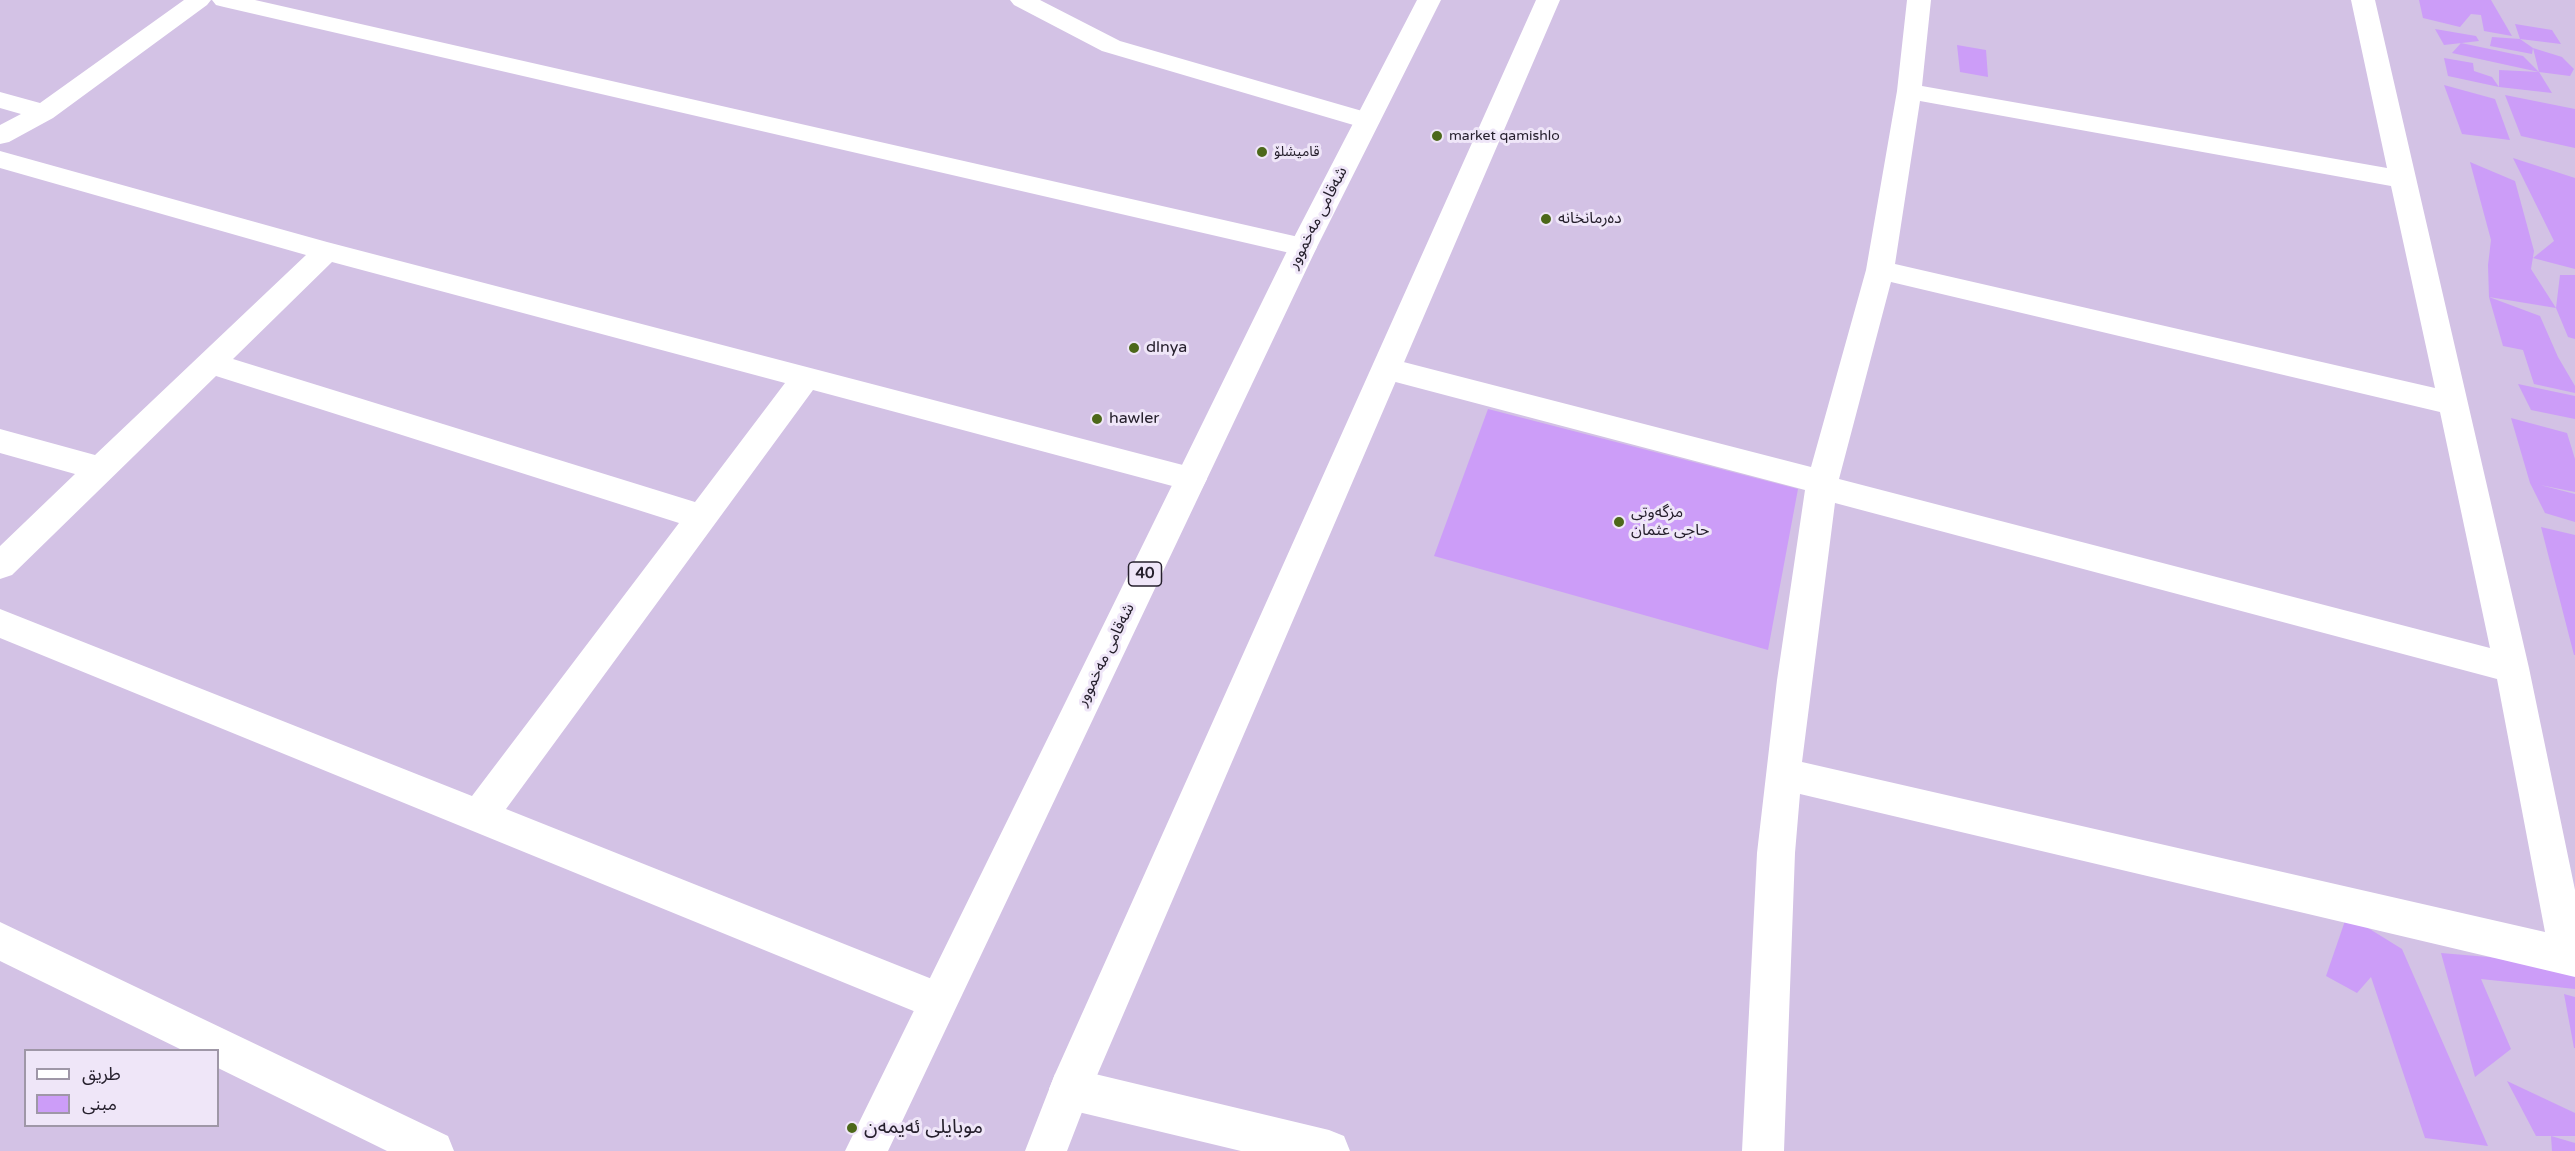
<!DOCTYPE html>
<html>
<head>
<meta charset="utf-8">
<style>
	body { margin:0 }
	#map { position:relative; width:2575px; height:1151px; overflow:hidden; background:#d3c2e5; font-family:"Varela Round","Noto Sans Arabic",sans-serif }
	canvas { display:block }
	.legend { position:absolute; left:24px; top:1049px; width:195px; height:78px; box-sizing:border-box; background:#efe6f8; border:2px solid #9f97a7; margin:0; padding:8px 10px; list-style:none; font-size:18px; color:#26202d }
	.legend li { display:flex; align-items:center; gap:12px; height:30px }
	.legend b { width:30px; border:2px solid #9f97a7 }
</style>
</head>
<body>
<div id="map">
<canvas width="2575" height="1151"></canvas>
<ul class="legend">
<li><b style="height:8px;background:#fff"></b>طريق</li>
<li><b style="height:16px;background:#cc9df8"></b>مبنى</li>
</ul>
</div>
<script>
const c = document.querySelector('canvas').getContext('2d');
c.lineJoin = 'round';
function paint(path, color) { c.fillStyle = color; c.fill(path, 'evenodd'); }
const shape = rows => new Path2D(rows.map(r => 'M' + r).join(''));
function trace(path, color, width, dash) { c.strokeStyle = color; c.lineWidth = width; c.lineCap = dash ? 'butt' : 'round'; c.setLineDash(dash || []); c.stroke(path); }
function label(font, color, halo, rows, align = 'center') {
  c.font = font + ' "Varela Round","Noto Sans Arabic",sans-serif'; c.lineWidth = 6; c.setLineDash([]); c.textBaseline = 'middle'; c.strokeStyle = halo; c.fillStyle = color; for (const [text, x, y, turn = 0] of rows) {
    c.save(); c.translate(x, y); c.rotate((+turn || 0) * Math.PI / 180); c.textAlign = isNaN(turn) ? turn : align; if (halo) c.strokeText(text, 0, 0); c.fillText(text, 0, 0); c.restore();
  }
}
paint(shape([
	[2419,0,2491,0,2512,36,2484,31,2481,15,2471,14,2460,27,2423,18],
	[2515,24,2552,30,2561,44,2520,39,2533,48,2532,54,2490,46,2492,37,2520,39],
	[2435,29,2476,36,2479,41,2444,45],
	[2461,43,2523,56,2539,72,2452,53],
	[1957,45,1986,50,1988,77,1960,72],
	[2533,48,2562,57,2574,69,2570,76,2539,72],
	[2444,58,2473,63,2474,71,2492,77,2499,87,2499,70,2539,72,2552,93,2499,87,2448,76],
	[2444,85,2495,99,2510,140,2462,134],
	[2505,95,2575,109,2575,148,2521,136],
	[2513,158,2575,178,2575,269,2533,258,2554,241],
	[2470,162,2515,181,2534,251,2531,269,2556,308,2489,297,2488,265,2491,240],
	[2560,275,2575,275,2575,339,2568,337,2556,308],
	[2489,297,2540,316,2558,357,2575,386,2575,393,2534,384,2523,350,2503,346],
	[2518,384,2575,396,2575,419,2531,410],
	[1488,409,1798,489,1768,650,1434,556],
	[2511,418,2567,433,2575,459,2575,492,2540,485,2575,494,2575,522,2545,513,2530,483],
	[2541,527,2575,535,2575,655,2574,655],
	[2347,915,2402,949,2488,1146,2425,1138,2371,977,2357,993,2326,976],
	[2441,953,2571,964,2575,974,2575,989,2481,979,2511,1049,2475,1077],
	[2564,994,2575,997,2575,1048,2574,1048],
	[2507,1081,2575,1113,2575,1136,2536,1136],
	[2551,1136,2575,1143,2575,1151,2552,1151]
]), '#cc9df8');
paint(shape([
	[184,0,211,0,207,5,53,118,9,142,0,144,0,125,21,114,0,108,0,92,40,103,184,0],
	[212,0,255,0,1303,238,1313,240,1317,247,1313,254,1303,256,224,7,216,5,212,0],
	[1010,0,1040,0,1120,41,1376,115,1380,121,1376,127,1367,129,1102,51,1014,5,1010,0],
	[1907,0,1931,0,1922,86,2387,168,2351,0,2375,0,2529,668,2575,890,2575,977,1800,794,1795,853,1784,1151,1742,1151,1757,853,1777,680,1805,490,1388,380,1378,377,1373,369,1378,361,1388,358,1811,467,1866,270,1897,91,1907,0],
	[1920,101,2391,186,2435,388,1895,264,1920,101],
	[1891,282,2440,412,2490,648,1839,479,1891,282],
	[1835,503,2497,679,2545,932,1802,762,1835,503],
	[0,151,327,242,1202,470,1207,479,1202,488,1191,491,813,390,506,809,952,987,958,1001,952,1015,938,1021,0,638,0,609,472,796,679,523,216,376,12,575,0,579,0,546,75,474,0,453,0,429,95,455,306,255,0,168,0,151],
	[332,262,785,383,695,502,233,359,332,262],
	[0,922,448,1136,454,1151,387,1151,218,1068,218,1050,182,1050,0,961,0,922],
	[1070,1068,1329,1130,1344,1136,1350,1151,1241,1151,1070,1110,1055,1104,1049,1089,1055,1074,1070,1068]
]), '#fff');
paint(shape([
	[1417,0,1441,0,1317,247,888,1151,845,1151,1289,247,1417,0],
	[1536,0,1560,0,1089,1094,1067,1151,1025,1151,1055,1074,1536,0]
]), '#fff');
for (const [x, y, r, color] of [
	[1437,136,6,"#4c681a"],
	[1262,152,6,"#4c681a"],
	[1546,219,6,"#4c681a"],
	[1134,348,6,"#4c681a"],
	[1097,419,6,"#4c681a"],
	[1619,522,6,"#4c681a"],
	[852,1128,6,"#4c681a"]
]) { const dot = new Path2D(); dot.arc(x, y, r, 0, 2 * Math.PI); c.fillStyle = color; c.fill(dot); trace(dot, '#efe6f8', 2); }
label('14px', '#26202d', '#efe6f8', [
	["market qamishlo",1449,136],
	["قاميشلۆ",1274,152]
], 'left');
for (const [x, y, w] of [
	[1145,574,33]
]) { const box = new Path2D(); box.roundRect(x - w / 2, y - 12, w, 24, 4.5); c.fillStyle = '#efe6f8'; c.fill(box); trace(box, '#26202d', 1.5); }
label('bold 15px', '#26202d', null, [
	["40",1145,574]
]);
label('16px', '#26202d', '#efe6f8', [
	["شەقامی مەخموور",1318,218,-63],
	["شەقامی مەخموور",1106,655,-64]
]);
label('16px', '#26202d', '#efe6f8', [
	["ده‌رمانخانه",1558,219],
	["dlnya",1146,348],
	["hawler",1109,419],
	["مزگەوتی",1631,513],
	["حاجی عثمان",1631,531]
], 'left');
label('20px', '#26202d', '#efe6f8', [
	["موبایلی ئەیمەن",864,1128]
], 'left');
</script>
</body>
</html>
